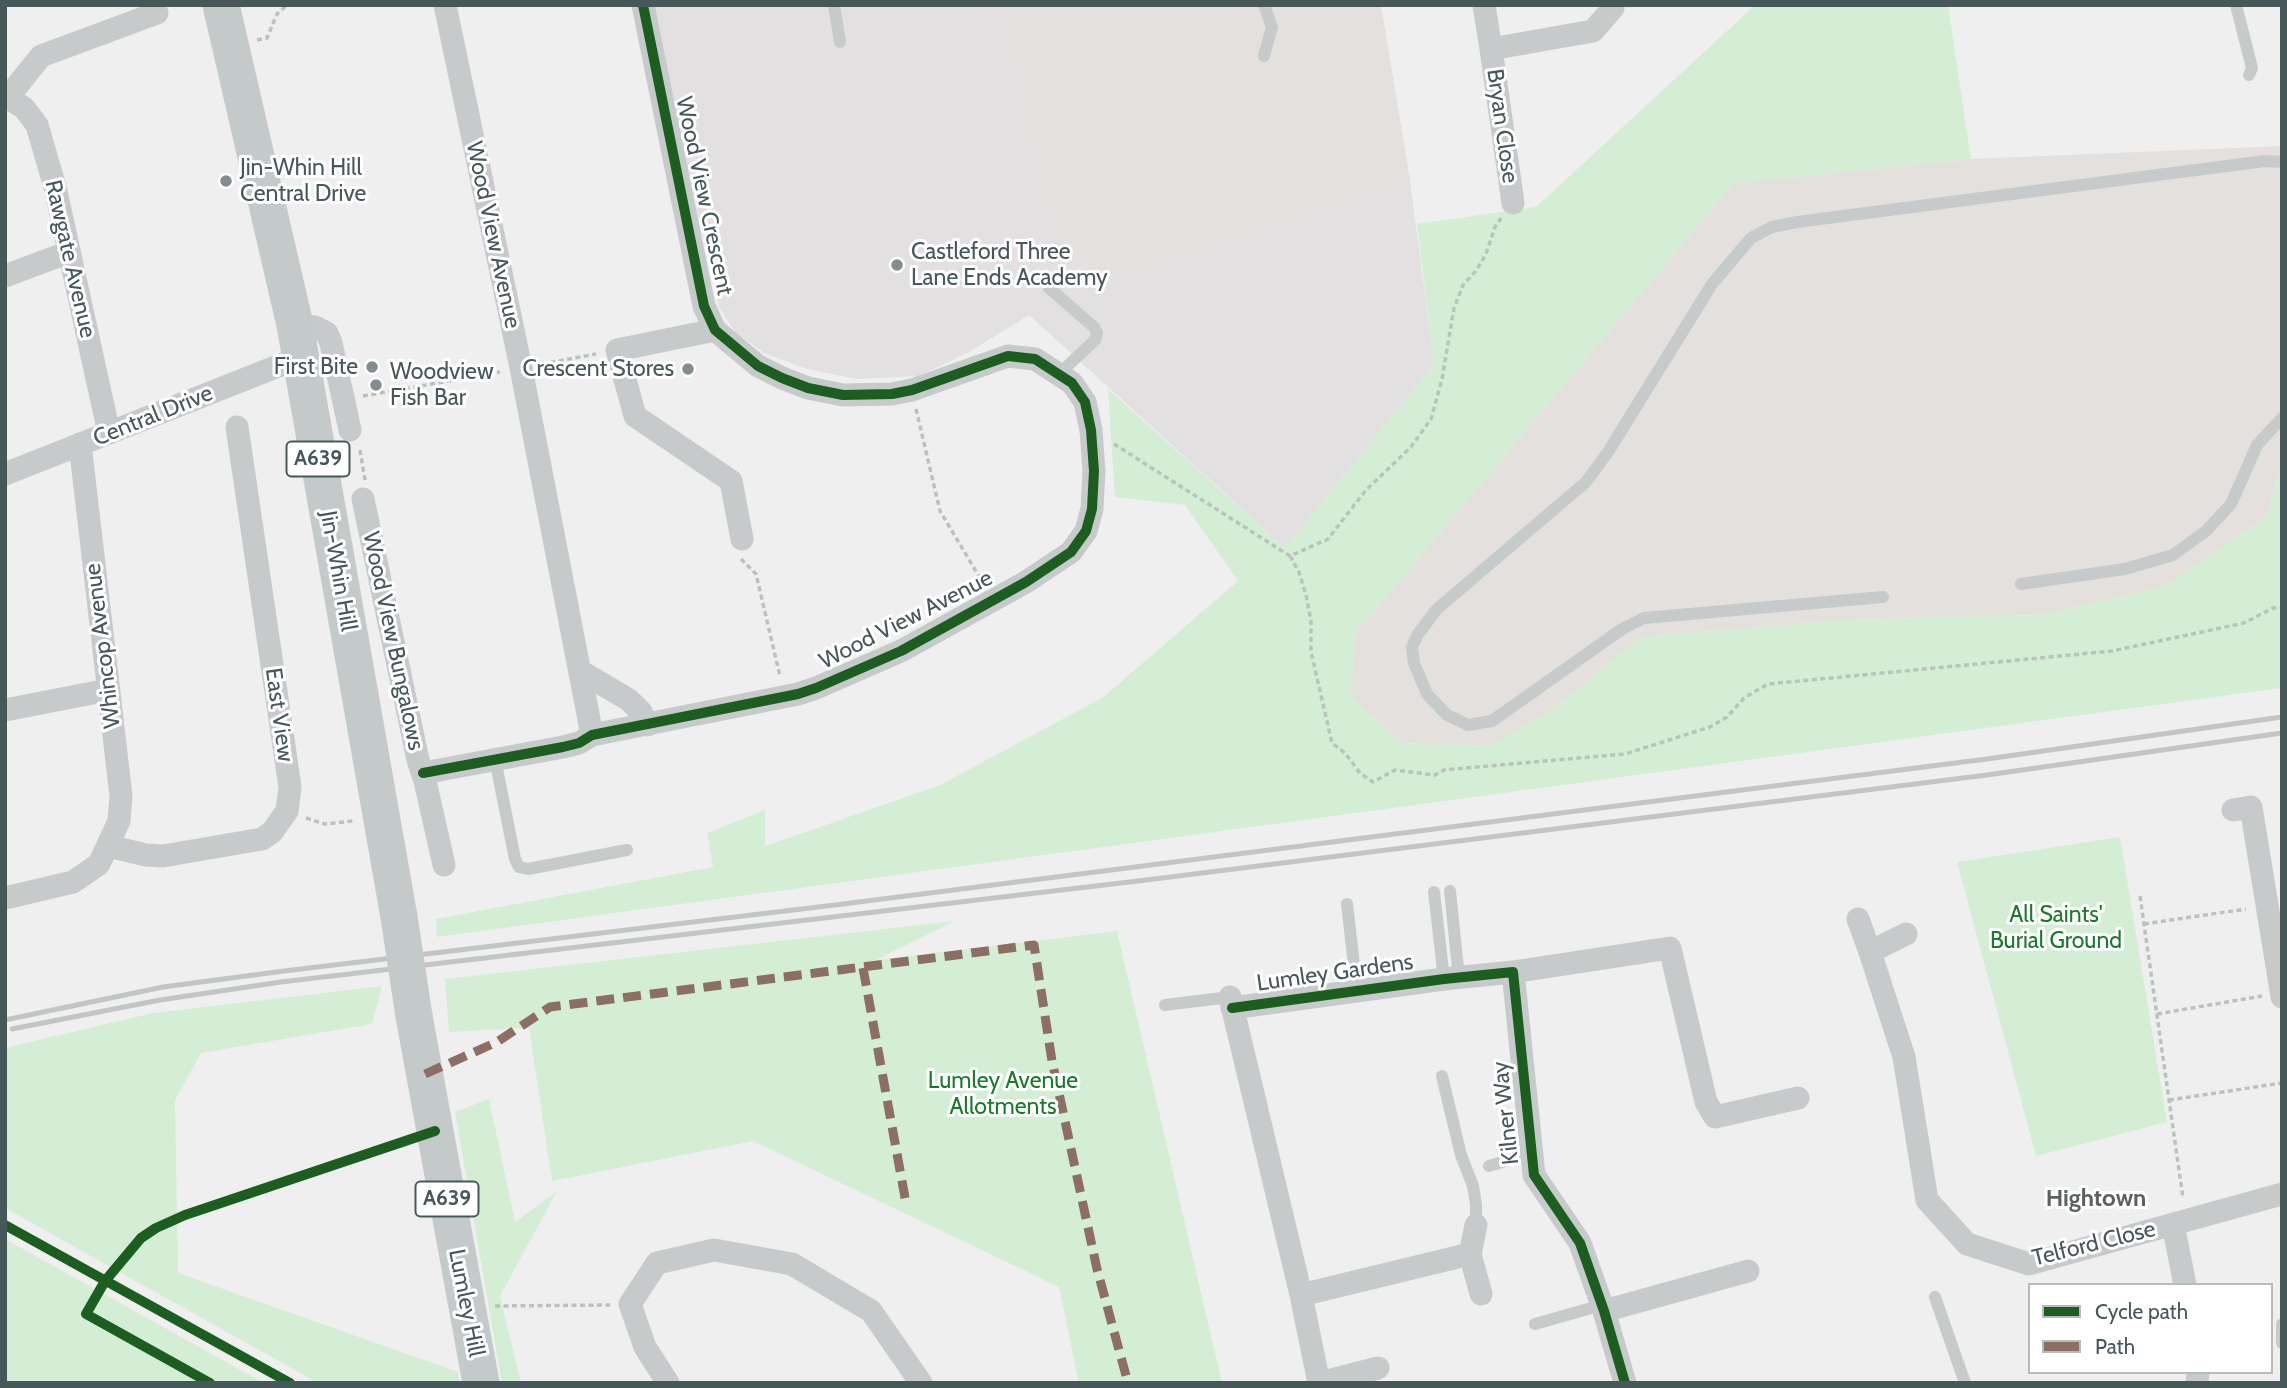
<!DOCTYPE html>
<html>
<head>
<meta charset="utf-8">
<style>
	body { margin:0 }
	#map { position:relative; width:2287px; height:1388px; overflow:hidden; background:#f0efef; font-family:Cabin,sans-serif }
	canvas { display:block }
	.frame { position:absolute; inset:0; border:7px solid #47585b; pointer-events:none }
	.legend { position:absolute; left:2028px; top:1283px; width:245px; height:91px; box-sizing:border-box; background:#fff; border:2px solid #b5bcbd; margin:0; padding:9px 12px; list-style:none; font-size:21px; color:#47585b }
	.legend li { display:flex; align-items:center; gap:14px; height:35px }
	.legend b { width:35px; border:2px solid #b5bcbd }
</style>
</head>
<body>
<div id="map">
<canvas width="2287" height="1388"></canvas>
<div class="frame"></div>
<ul class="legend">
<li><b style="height:9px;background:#1b5e20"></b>Cycle path</li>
<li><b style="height:9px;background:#8d6e63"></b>Path</li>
</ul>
</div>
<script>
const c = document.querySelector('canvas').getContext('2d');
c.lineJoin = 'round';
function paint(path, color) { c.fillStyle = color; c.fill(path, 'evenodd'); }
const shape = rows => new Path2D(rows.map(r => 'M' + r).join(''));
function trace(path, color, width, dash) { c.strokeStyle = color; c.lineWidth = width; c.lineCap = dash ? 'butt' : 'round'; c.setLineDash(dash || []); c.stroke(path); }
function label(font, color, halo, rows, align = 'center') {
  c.font = font + ' Cabin,sans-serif'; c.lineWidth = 6; c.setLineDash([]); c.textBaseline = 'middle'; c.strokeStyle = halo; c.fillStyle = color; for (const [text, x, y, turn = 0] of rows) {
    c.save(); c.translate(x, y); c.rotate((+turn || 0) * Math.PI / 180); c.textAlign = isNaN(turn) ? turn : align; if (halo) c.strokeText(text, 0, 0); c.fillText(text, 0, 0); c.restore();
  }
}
paint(shape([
	[994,5,1381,5,1410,180,1099,285,1044,207,1011,31],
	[2282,146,2282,459,2267,516,2166,586,2043,615,1846,620,1641,637,1556,707,1490,747,1400,743,1350,695,1356,633,1734,183,1971,159]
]), '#e4e0dd');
paint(shape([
	[649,5,994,5,1011,31,1044,207,1099,285,1410,180,1434,364,1285,548,1029,315,971,351,919,376,856,379,807,369,764,353,735,332,719,307]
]), '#e2e0e1');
paint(shape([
	[1755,5,1948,5,1971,159,1734,183,1356,633,1350,695,1400,743,1490,747,1556,707,1641,637,1846,620,2043,615,2166,586,2267,516,2282,459,2282,688,437,937,436,919,713,867,707,833,765,810,765,846,938,786,1102,698,1238,581,1185,505,1115,497,1108,389,1285,548,1434,364,1417,224,1536,207],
	[2120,837,2167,1122,2036,1156,1957,862],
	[955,921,876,960,1117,931,1222,1383,1079,1383,1059,1287,753,1141,552,1181,529,1028,449,1032,445,979],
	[382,986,372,1024,201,1053,175,1100,178,1273,458,1372,460,1383,318,1383,5,1208,5,1048,153,1013],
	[489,1099,515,1222,557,1191,500,1296,521,1383,502,1383,455,1112],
	[5,1239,88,1285,264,1383,5,1383]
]), '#d4eed5');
trace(shape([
	[257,40,267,38,277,14,287,5],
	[542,364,596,354],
	[363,396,500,372],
	[916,409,940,511,983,583],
	[1114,444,1290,556,1328,539,1366,490,1411,447,1431,419,1442,379,1454,308,1463,285,1476,271,1486,254,1495,227,1501,218],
	[360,450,365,480],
	[1290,556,1299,572,1306,595,1311,621,1311,652,1332,743,1345,753,1360,773,1373,782,1395,770,1435,775,1444,770,1625,754,1710,727,1727,717,1744,698,1768,684,2112,651,2244,623,2273,608,2282,607],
	[741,559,756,574,780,676],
	[306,818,325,824,353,821],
	[2140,896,2183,1198],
	[2144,924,2246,909],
	[2157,1014,2262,996],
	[2169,1100,2282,1083],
	[495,1306,610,1305]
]), '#b7c3bb', 3.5, [5, 3.5]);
trace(shape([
	[834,5,840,42],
	[1264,5,1272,27,1264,56],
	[2236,5,2252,68,2249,75],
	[1049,288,1094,327,1097,333,1095,340,1060,373],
	[2021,584,2125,569,2173,555,2206,531,2231,504,2257,445,2282,418],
	[1883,597,1644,618,1622,629,1492,721,1468,725,1447,715,1427,694,1414,663,1412,647,1418,634,1437,609,1586,482,1608,452,1712,284,1751,238,1772,227,1797,222,2265,161,2282,162],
	[495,759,515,859,519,867,528,869,627,850],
	[1450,891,1459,978],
	[1434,892,1444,979],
	[1347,904,1357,991],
	[1165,1005,1230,997],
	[1442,1076,1461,1155,1473,1186,1476,1204,1476,1225],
	[1489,1166,1532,1153],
	[1935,1297,1965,1383],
	[1535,1324,1602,1305],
	[2282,1324,2282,1343]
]), '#c7cacb', 12);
trace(shape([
	[445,5,521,368,592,735],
	[1484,5,1491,49,1593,31,1613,8,1613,5],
	[1491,49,1513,203],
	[5,96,24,108,37,125,55,187,109,433],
	[8,97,41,56,157,13],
	[5,276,69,252],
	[295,325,315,327,327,333,331,343,350,430],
	[715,330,617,350,635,416,731,481,742,539],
	[5,474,301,357],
	[363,499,418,760,425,781,444,865],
	[580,671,629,700,641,712,647,725],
	[5,710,108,690],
	[423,773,563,747,579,743,592,735,798,694,816,688,901,651,1026,582,1071,552,1086,531,1092,509,1094,471,1091,430,1085,402,1072,383,1035,359,1008,356,912,390,892,394,843,395,808,388,782,378,758,366,715,330,704,306,643,5],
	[2233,810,2251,807,2282,997],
	[108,846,146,855,163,856,262,839,272,832,287,811,290,787,237,427],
	[5,898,73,882,99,864,119,821,121,796,80,444],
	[1858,919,1870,952],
	[1906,934,1870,952,1904,1057,1927,1200,1967,1244,2029,1264,2282,1194],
	[1513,972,1670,948,1706,1102,1715,1117,1798,1098],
	[1230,997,1301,1295,1319,1383],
	[1232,1008,1444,979,1513,972,1534,1175,1580,1243,1604,1311,1625,1383],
	[2173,1224,2185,1285],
	[1476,1225,1470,1254,1481,1294],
	[1301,1295,1470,1254],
	[1604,1311,1748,1271],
	[668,1383,645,1347,630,1304,657,1263,714,1250,792,1264,871,1311,921,1383],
	[1320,1383,1378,1368],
	[2197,1383,2198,1372]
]), '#c7cacb', 23);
trace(shape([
	[221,5,295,325,399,917],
	[414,1016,481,1383]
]), '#c4caca', 37);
trace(shape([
	[5,1020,163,987,284,971,835,905,1987,759,2282,717],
	[12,1029,160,1000,281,982,1138,881,1987,775,2282,733]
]), '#c2c5c6', 5);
trace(shape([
	[399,917,414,1016]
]), '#c4caca', 37);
trace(shape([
	[863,968,906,1203],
	[425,1074,497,1042,550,1007,1034,945,1052,1061,1097,1269,1128,1383]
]), '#8d6e63', 9, [18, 9]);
trace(shape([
	[423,773,563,747,579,743,592,735,798,694,816,688,901,651,1026,582,1071,552,1086,531,1092,509,1094,471,1091,430,1085,402,1072,383,1035,359,1008,356,912,390,892,394,843,395,808,388,782,378,758,366,715,330,704,306,643,5],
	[1232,1008,1444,979,1513,972,1534,1175,1580,1243,1604,1311,1625,1383],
	[5,1225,290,1383],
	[210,1383,86,1314,105,1281,141,1238,156,1228,185,1215,435,1131]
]), '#1b5e20', 10);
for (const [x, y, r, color] of [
	[226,181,7,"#828d8f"],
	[897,265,7,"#828d8f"],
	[372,367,7,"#828d8f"],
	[688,369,7,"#828d8f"],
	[376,385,7,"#828d8f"]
]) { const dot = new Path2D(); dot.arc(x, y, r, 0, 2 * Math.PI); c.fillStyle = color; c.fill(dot); trace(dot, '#fff', 2.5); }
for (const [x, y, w] of [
	[318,459,63],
	[447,1199,63]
]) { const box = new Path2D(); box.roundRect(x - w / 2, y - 17.5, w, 35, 5); c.fillStyle = '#fff'; c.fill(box); trace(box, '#47585b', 2); }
label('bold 21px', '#47585b', null, [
	["A639",318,459],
	["A639",447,1199]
]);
label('23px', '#47585b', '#fff', [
	["Bryan Close",1502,126,82],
	["Wood View Crescent",704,196,78],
	["Wood View Avenue",493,235,78],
	["Rawgate Avenue",70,259,77],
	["Central Drive",153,416,-22],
	["Jin-Whin Hill",338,571,80],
	["Wood View Avenue",906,620,-27],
	["Wood View Bungalows",393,641,78],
	["Whincop Avenue",103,646,-97],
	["East View",279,715,82],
	["Lumley Gardens",1335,973,-8],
	["Kilner Way",1506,1113,-96],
	["Telford Close",2094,1244,-14],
	["Lumley Hill",466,1303,79]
]);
label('23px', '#47585b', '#fff', [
	["Jin-Whin Hill",240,168],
	["Central Drive",240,194],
	["Castleford Three",911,252],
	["Lane Ends Academy",911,278],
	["First Bite",358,367,"right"],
	["Crescent Stores",674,369,"right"],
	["Woodview",390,372],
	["Fish Bar",390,398]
], 'left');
label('23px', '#197b2a', '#fff', [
	["All Saints'",2056,915],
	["Burial Ground",2056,941],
	["Lumley Avenue",1003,1081],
	["Allotments",1003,1107]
]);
label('bold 24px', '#5b6163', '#fff', [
	["Hightown",2096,1199]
]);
</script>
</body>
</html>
